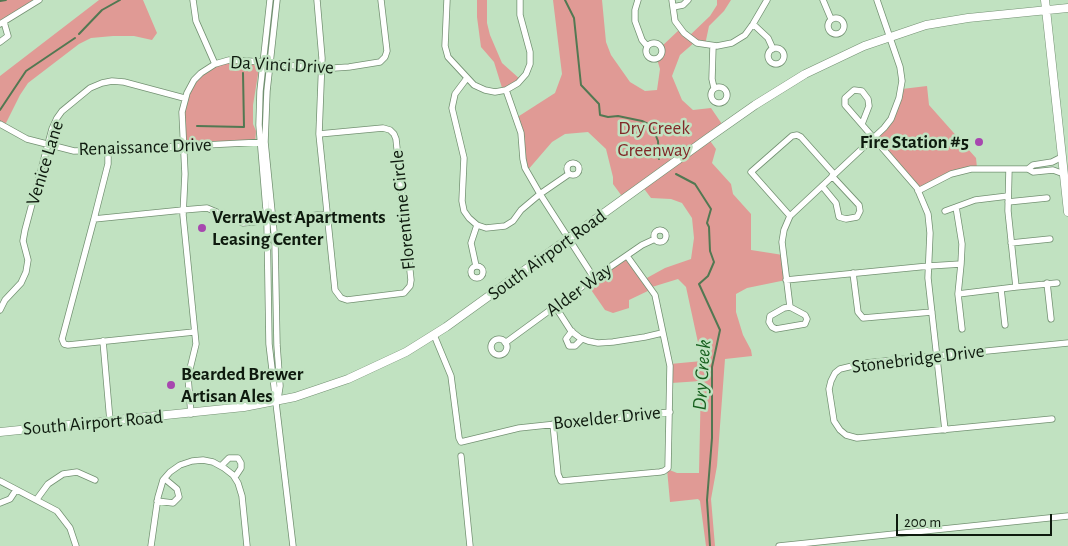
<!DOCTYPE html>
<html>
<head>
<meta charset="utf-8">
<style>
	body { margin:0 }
	#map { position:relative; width:1068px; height:546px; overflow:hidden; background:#c1e2c1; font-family:"Alegreya Sans",sans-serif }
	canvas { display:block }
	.scale { position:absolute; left:896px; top:514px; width:156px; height:22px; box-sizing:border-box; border:2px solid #0e1a0e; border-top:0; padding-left:6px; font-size:15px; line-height:18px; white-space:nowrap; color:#0e1a0e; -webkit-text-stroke:4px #c1e2c1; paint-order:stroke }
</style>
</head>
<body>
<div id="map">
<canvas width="1068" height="546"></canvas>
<div class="scale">200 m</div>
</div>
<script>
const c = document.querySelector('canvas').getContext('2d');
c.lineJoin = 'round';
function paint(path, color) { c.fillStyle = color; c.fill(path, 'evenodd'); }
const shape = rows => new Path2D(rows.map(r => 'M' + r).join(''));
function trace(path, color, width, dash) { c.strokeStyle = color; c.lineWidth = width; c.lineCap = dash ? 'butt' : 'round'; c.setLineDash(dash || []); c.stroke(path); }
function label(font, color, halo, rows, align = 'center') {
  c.font = font + ' "Alegreya Sans",sans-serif'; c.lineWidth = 5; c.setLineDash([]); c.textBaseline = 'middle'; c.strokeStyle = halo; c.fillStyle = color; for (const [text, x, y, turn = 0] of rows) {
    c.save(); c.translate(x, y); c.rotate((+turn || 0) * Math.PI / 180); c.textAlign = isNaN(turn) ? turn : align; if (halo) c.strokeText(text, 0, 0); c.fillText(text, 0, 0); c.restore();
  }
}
paint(shape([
	[0,0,39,0,0,24],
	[99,0,143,0,157,33,152,40,134,36,113,36,91,38,79,44,28,83,20,95,4,127,1,125,0,128,0,76],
	[477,0,487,0,487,23,490,35,502,63,521,80,503,91,494,62,481,47,477,17],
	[553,0,602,0,606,42,611,55,630,82,645,91,657,90,660,69,657,59,662,53,661,47,680,29,688,37,710,16,717,5,717,0,731,0,724,11,709,26,705,45,695,42,680,55,672,76,682,100,693,110,711,108,724,127,708,138,716,149,712,163,731,184,733,194,751,214,751,250,783,255,786,280,747,288,736,294,736,312,743,335,751,350,752,356,725,359,717,466,711,499,715,546,706,546,700,501,698,499,670,502,667,469,677,473,699,473,701,381,671,383,670,364,702,361,686,287,678,279,652,287,652,289,629,300,629,308,613,313,605,310,587,284,627,256,645,279,665,268,691,259,694,238,692,218,682,203,671,199,651,198,642,186,624,199,613,184,613,177,606,149,588,132,565,134,552,142,527,171,516,118,555,93,562,74],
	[224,61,260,62,253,105,253,124,256,131,255,143,184,146,182,112,196,78],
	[927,86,929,105,976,158,977,168,965,170,918,191,874,138,886,125,902,89]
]), '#e09a95');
trace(shape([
	[565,0,574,18,581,85,599,104,600,115,608,117,618,116,642,121,652,126,658,141,659,159],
	[0,1,6,0],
	[79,34,102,10,120,0],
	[0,110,26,71,75,38],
	[197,126,244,127,243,73],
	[676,174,695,184,711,209,707,223,709,227,710,251,714,262,708,276,699,284,720,330,712,367,712,438,707,500,710,546]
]), '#527852', 2);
const minor = shape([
	[193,0,196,21,215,64],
	[270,0,260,91,259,125,267,221,269,344,293,546],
	[277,0,267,91,265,142,275,242,277,345,280,386,278,399],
	[317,0,322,58,319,134,335,290,341,298,347,300,404,293,410,286,411,280,396,139,394,134,390,130,383,128,319,134],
	[447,0,445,46,448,57,474,85,485,90,495,92,506,90,518,83,526,74,530,64,530,52,520,15,520,0],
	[638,0,635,10,635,21,642,40,647,46],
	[672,0,675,21,684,33,697,43,717,46,732,43,745,35,753,24,767,0],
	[823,0,831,19],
	[673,7,683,5,688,0],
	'828 26a8 8 0 1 1 16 0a8 8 0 1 1-16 0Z',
	[0,24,39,0],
	[753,24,768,38,773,49],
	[0,42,8,36,4,22],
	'646 51a8 8 0 1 1 16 0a8 8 0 1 1-16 0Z',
	[713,46,712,79,714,88],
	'768 56a8 8 0 1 1 16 0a8 8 0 1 1-16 0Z',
	[467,78,455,94,452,108,464,158,462,201,464,211,469,218,477,225,486,228,505,226,513,221,521,210,540,194,569,174],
	'711 95a8 8 0 1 1 16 0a8 8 0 1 1-16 0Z',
	[506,90,521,133,523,159,525,168,540,194,594,278],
	[0,124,27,139,74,151,110,150,263,142],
	[862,124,869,106,868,99,862,91,854,90,845,98,845,105,917,188,928,214,930,233,928,278,945,430],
	'567 169a6 6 0 1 1 12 0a6 6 0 1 1-12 0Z',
	[1028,169,1033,165,1052,162,1062,157],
	[822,186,836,203,839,217,846,219,857,217,860,211,859,205,832,176],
	[918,191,951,174,971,169,1028,169,1033,172,1053,170,1064,174],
	[1008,202,1047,198],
	[183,210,94,219,62,339,64,344,68,345,194,332],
	[183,210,207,208,243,223,327,214],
	[945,211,956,207],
	[790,216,751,172,792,136,797,135,801,137,834,174],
	[94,219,108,164,108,150],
	'654 236a6 6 0 1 1 12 0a6 6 0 1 1-12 0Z',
	[1011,243,1050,239],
	[961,264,962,244,956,207,975,200,1008,196],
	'471 272a6 6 0 1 1 12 0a6 6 0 1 1-12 0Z',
	[476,266,471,243,477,225],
	[853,273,858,312,863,318,932,312],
	[786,280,929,266,961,264,958,294,1016,287,1008,211,1009,169],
	[1047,283,1051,319],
	[1016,287,1057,283],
	[1001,289,1005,325],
	[958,294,962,329],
	[555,306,571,331,580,338,588,341,598,343,613,342,645,337,662,333],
	[790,307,782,242,784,230,790,216,884,128,891,119,899,98,902,81,900,67,877,0],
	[790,307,805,315,807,319,805,324,776,329,772,327,769,322,770,316,784,308,790,307],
	[0,310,5,300,21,283,26,272,28,260,23,241,25,230,52,129,57,118,62,111,90,88,102,83,112,81,124,82,184,98],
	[572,331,566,339,569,346,575,346,582,339],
	[434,335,451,376,459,438,461,442,519,428,670,412],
	'491 347a8 8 0 1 1 16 0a8 8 0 1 1-16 0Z',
	[103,341,110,421],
	[505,343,594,278,642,245,655,239],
	[191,414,188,377,196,344,183,215,185,174,182,112,187,93,194,80,201,73,215,64,229,60,264,62,319,69,349,67,380,62,385,57,387,51,381,0],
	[1052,419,857,438,846,435,840,430,834,421,829,389,831,381,835,373,840,369,865,363,1068,343],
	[553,424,558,474,561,481,660,472,664,471,668,468,670,366,655,295,627,256],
	[461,456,470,546],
	[221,466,229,458,238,458,241,463,241,468,235,477],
	[0,481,57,511,70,528,76,546],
	[37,499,48,484,63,474,77,472,95,480],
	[157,501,173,503,179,497,177,489,165,479],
	[0,503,10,499,16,490],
	[151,546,158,497,163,480,170,472,180,465,192,461,203,460,213,462,224,468,233,475,238,483,242,496,247,546],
	[779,546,1068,516]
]);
const major = shape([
	[1045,0,1068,212],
	[0,432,244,407,295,397,348,379,406,352,446,327,708,138,755,105,805,74,864,46,926,25,968,18,1068,8]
]);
trace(minor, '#739172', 7);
trace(major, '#739172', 9);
trace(minor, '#fff', 5.5);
trace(major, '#fff', 8);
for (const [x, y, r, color] of [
	[979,142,5,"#a747af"],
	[202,228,5,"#a747af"],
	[171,385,5,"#a747af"]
]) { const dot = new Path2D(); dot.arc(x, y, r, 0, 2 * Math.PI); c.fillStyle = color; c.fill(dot); trace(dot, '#c1e2c1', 2); }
label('19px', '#0e1a0e', '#c1e2c1', [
	["Da Vinci Drive",282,65,3],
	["Renaissance Drive",145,147,-2],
	["Venice Lane",45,163,-73],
	["Florentine Circle",403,210,-96],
	["South Airport Road",547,255,-36],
	["Alder Way",579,290,-36],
	["Stonebridge Drive",918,359,-7],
	["Boxelder Drive",607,418,-6],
	["South Airport Road",93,423,-5]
]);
label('19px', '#802828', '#c1e2c1', [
	["Dry Creek",654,128],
	["Greenway",654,150]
]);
label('bold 19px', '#0e1a0e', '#c1e2c1', [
	["Fire Station #5",969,142,"right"],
	["VerraWest Apartments",212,217],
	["Leasing Center",212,239],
	["Bearded Brewer",181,374],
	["Artisan Ales",181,396]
], 'left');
label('italic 20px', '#17601e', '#c1e2c1', [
	["Dry Creek",702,375,-86]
]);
</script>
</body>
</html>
